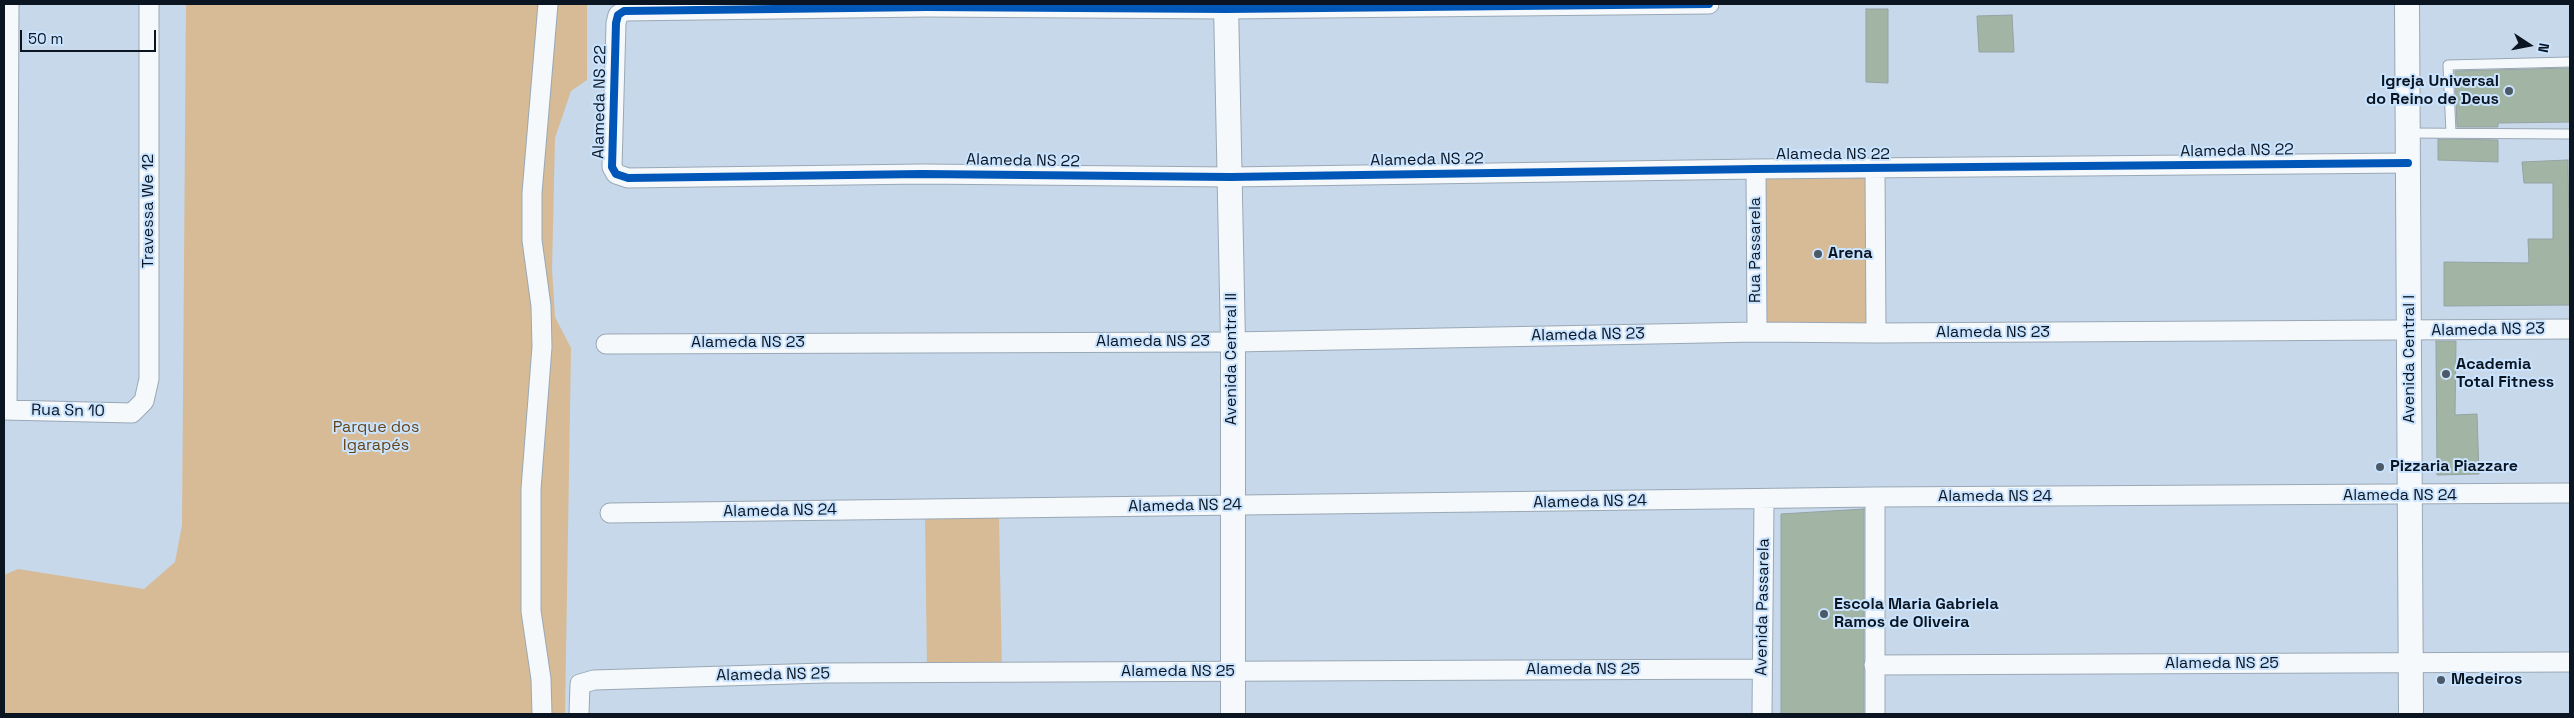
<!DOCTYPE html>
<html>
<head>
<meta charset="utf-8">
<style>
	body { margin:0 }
	#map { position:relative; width:2574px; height:718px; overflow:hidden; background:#c6d8ea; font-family:"Space Grotesk",sans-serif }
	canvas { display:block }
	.frame { position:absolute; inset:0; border:5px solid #0a1521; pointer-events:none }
	.north { position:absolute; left:2504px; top:20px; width:50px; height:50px; -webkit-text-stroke:4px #cae4ff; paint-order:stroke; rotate:101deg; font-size:14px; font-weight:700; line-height:20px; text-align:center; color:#0a1521 }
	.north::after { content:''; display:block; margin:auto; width:18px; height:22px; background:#0a1521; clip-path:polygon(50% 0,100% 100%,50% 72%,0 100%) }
	.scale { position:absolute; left:20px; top:30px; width:136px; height:22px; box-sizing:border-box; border:2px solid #0a1521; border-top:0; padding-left:6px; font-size:15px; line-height:18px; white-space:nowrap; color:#0a1521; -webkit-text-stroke:4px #cae4ff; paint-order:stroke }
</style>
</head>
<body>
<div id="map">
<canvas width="2574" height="718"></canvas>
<div class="frame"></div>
<div class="north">N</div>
<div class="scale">50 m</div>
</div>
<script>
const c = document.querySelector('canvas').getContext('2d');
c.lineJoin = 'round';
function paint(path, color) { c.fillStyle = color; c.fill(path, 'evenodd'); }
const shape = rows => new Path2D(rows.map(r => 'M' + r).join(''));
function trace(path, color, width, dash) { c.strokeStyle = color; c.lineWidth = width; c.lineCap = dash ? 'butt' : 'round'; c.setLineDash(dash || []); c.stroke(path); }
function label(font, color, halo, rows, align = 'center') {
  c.font = font + ' "Space Grotesk",sans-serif'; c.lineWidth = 4; c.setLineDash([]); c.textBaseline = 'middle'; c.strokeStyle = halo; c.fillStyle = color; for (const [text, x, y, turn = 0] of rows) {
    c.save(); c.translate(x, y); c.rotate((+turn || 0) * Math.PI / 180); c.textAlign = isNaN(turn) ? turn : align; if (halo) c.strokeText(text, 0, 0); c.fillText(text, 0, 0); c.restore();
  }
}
paint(shape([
	[186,4,587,4,587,80,571,91,555,138,552,269,555,317,571,348,565,714,4,714,4,575,18,569,144,589,175,562,182,525],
	[1877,169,1880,337,1761,338,1756,171],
	[925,516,999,518,1002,673,927,673]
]), '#d6bb96');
const building = shape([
	[1866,9,1888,9,1888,83,1866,82,1866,9],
	[2012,15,2014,52,1979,52,1977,16,2012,15],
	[2570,68,2570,122,2498,123,2498,127,2457,127,2455,71,2570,68],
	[2438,139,2498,140,2498,162,2438,160,2438,139],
	[2568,160,2570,305,2444,306,2444,262,2529,263,2528,239,2553,239,2553,183,2524,183,2522,162,2568,160],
	[2436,341,2456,341,2455,415,2477,414,2479,474,2437,475,2436,341],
	[1864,509,1864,714,1781,714,1781,514,1864,509]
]);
paint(building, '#a2b5a5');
trace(building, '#96a2a2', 1);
const service = shape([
	[2408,133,2570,134],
	[2451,133,2448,65,2570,62]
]);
const minor = shape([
	[1709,4,1226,9,927,7,624,11,618,15,616,23,612,167,616,174,628,178,922,174,1230,177,1756,169,2408,163],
	[1756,169,1757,332],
	[1875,169,1876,333],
	[606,344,1233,342,1757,332,1876,333,2570,329],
	[4,410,132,413,144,401,149,379,149,4],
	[7,410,9,4],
	[1875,497,1875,714],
	[610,513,1875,497,2570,493],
	[1874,665,2570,662],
	[542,714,541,679,531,611,531,489,542,347,541,306,532,240,532,193,548,4],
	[579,714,580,684,594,680,824,673,1762,669],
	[1762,714,1764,500]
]);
const tertiary = shape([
	[1226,4,1233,342,1233,714],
	[2407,4,2411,714]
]);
trace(service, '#9aa8b5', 11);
trace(minor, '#9aa8b5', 21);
trace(tertiary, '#9aa8b5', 26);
trace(service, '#f6f9fc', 9);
trace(minor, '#f6f9fc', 19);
trace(tertiary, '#f6f9fc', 24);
trace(shape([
	[1709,4,1226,9,927,7,624,11,618,15,616,23,612,167,616,174,628,178,922,174,1230,177,1756,169,2408,163]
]), '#0057b8', 8);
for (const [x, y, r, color] of [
	[2509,91,5,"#4c5967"],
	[1818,254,5,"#4c5967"],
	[2446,374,5,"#4c5967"],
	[2380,467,5,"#4c5967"],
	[1824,614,5,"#4c5967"],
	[2441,680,5,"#4c5967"]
]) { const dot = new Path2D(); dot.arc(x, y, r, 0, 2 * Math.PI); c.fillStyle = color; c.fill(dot); trace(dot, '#cae4ff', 2); }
label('bold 16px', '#0a1521', '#cae4ff', [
	["Igreja Universal",2499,82,"right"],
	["do Reino de Deus",2499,100,"right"],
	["Arena",1828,254],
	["Academia",2456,365],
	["Total Fitness",2456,383],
	["Pizzaria Piazzare",2390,467],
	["Escola Maria Gabriela",1834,605],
	["Ramos de Oliveira",1834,623],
	["Medeiros",2451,680]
], 'left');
label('16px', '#0a1521', '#cae4ff', [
	["Alameda NS 22",600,102,-89],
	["Alameda NS 22",2237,151,-1],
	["Alameda NS 22",1833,155],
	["Alameda NS 22",1427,160,-1],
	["Alameda NS 22",1023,161,1],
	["Travessa We 12",149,211,-90],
	["Rua Passarela",1756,250,-90],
	["Alameda NS 23",2488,330,-1],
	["Alameda NS 23",1993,333],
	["Alameda NS 23",1588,335,-1],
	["Alameda NS 23",1153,342],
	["Alameda NS 23",748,343],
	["Avenida Central II",1232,359,-90],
	["Avenida Central I",2410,359,-90],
	["Rua Sn 10",68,411,1],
	["Alameda NS 24",2400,496],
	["Alameda NS 24",1995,497],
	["Alameda NS 24",1590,502,-1],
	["Alameda NS 24",1185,506,-1],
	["Alameda NS 24",780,511,-1],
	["Avenida Passarela",1763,607,-89],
	["Alameda NS 25",2222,664],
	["Alameda NS 25",1583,670],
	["Alameda NS 25",1178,672],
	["Alameda NS 25",773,675,-1]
]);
label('16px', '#674416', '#cae4ff', [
	["Parque dos",376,428],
	["Igarapés",376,446]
]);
</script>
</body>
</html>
